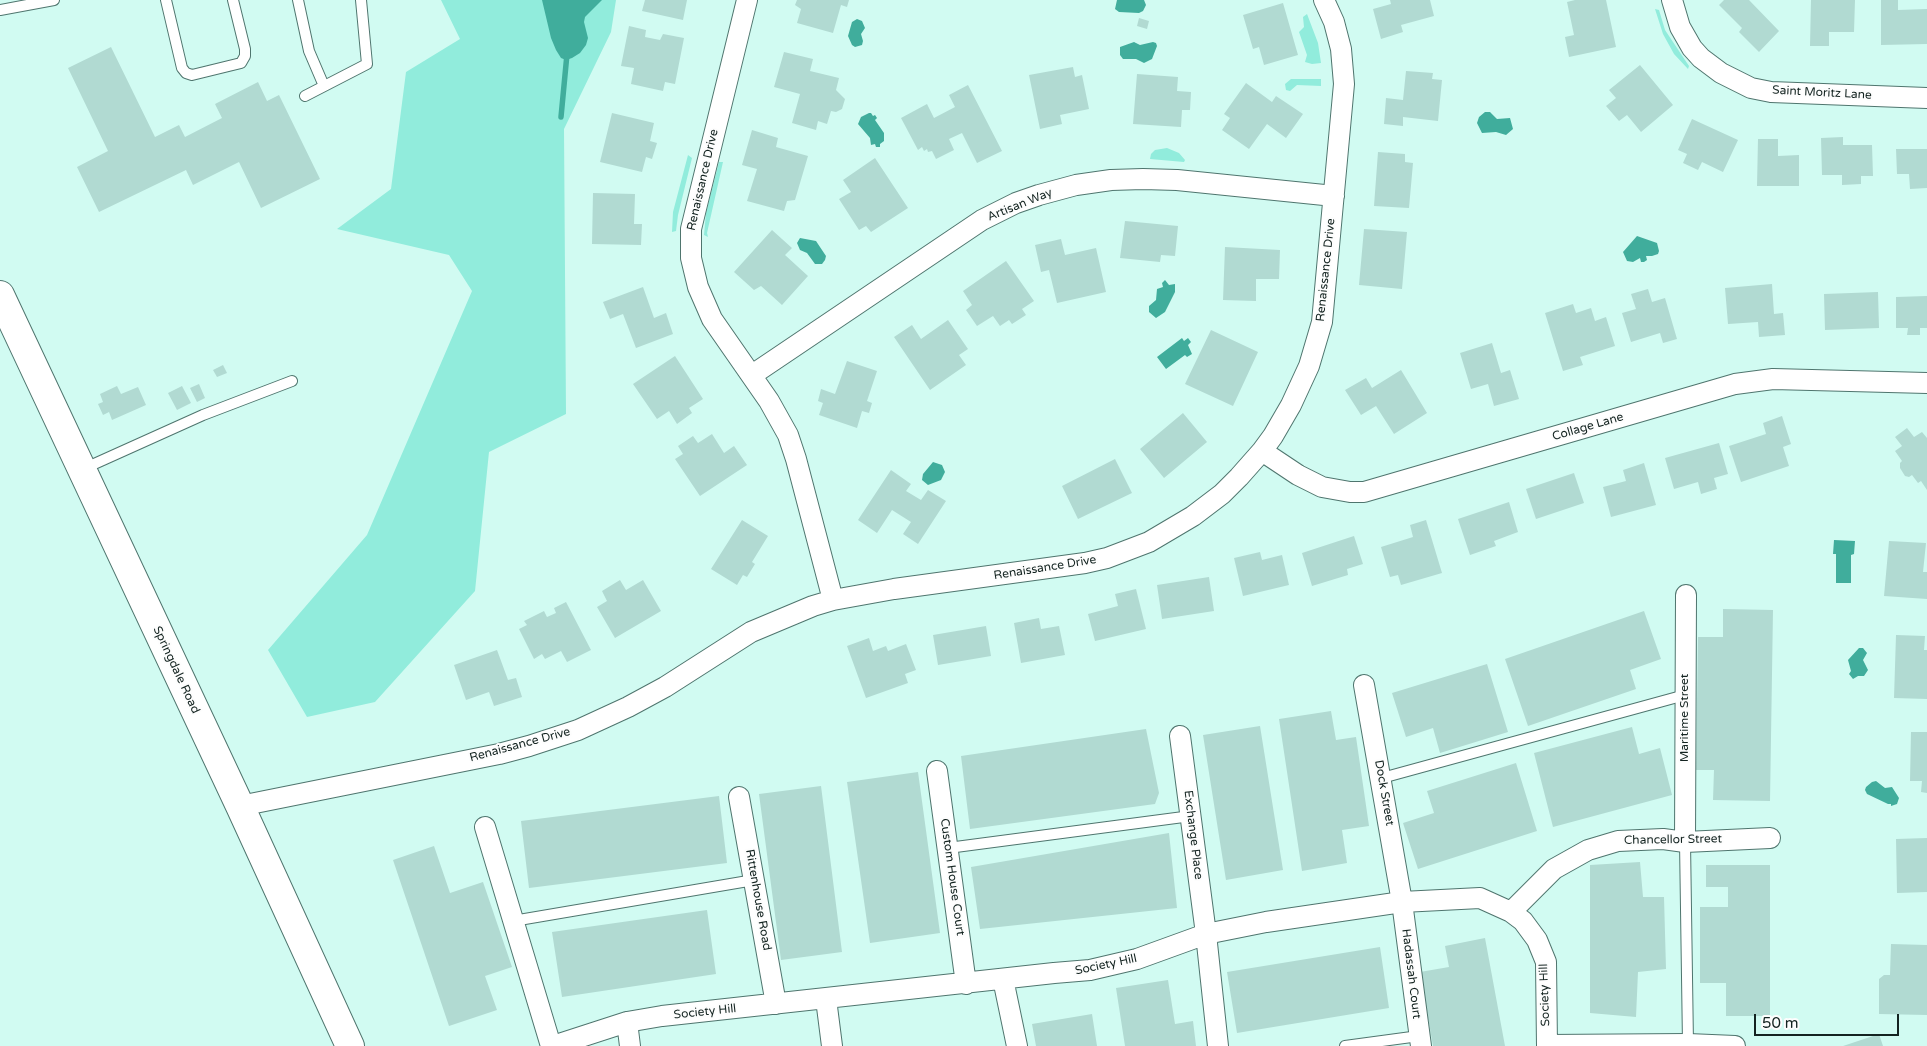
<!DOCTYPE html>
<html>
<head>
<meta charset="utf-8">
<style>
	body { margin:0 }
	#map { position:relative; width:1927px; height:1046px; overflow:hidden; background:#d1fbf2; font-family:"Varela Round",sans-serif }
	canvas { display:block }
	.scale { position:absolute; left:1754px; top:1014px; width:145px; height:22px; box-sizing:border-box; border:2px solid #132320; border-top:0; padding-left:6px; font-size:15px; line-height:18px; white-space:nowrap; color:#132320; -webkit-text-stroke:4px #fdfdfd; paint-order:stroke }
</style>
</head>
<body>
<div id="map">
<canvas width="1927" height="1046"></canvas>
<div class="scale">50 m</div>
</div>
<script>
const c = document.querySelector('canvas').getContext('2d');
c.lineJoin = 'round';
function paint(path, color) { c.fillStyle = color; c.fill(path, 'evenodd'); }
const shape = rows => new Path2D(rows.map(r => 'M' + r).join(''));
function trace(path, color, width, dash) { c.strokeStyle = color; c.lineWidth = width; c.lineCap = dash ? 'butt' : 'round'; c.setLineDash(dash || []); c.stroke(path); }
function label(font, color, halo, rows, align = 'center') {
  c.font = font + ' "Varela Round",sans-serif'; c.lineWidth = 4; c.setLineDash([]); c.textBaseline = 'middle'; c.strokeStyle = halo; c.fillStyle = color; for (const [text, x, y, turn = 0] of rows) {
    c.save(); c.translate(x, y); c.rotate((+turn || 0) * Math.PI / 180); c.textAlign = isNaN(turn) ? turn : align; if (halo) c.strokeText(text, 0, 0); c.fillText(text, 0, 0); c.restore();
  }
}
paint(shape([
	[441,0,616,0,611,32,564,129,566,414,489,452,475,591,375,702,307,717,268,650,367,535,472,291,449,255,337,229,391,189,406,72,460,39],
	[1655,9,1659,10,1665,30,1689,66,1688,69,1674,54,1663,34],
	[1307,14,1318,43,1321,63,1312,64,1305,62,1307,55,1299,32,1304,27,1303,17],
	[1291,79,1321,79,1321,86,1297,85,1290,91,1286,90,1285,84],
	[1167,148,1179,153,1185,160,1184,162,1150,159,1151,154,1155,150],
	[688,155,692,158,678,215,676,231,672,232,673,212],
	[719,162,723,162,707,233,708,237,704,235,706,213]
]), '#91ecdc');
paint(shape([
	[542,0,602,0,585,17,584,22,588,38,586,45,580,53,572,58,566,60,561,58,556,50,551,38],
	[1117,0,1144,0,1146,5,1143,11,1139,13,1119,12,1115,9],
	[857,19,862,21,865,28,861,34,863,41,862,45,855,47,852,45,848,36,852,22],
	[1134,42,1140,45,1153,42,1156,43,1157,46,1152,59,1144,63,1136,59,1123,59,1120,55,1120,47],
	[1485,112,1490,112,1497,119,1510,118,1513,129,1506,135,1496,132,1482,133,1477,123,1479,117],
	[869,113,871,113,873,116,875,115,877,118,875,120,884,133,884,141,880,144,880,147,876,147,875,144,871,145,870,138,858,124,861,117],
	[1637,236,1657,243,1659,251,1658,254,1652,256,1646,256,1647,260,1644,262,1641,262,1640,258,1633,262,1627,261,1623,252],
	[800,238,816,241,826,256,825,260,822,264,815,264,807,253,800,250,797,243],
	[1165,280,1169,285,1175,284,1175,292,1165,312,1156,318,1149,312,1149,306,1156,300,1157,289,1163,287,1162,283],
	[1182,338,1184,341,1188,338,1191,342,1188,345,1192,354,1187,357,1185,355,1166,369,1157,357],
	[933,462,942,465,945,472,941,480,928,485,922,480,923,474],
	[1834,540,1855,541,1854,554,1851,555,1851,583,1836,583,1836,554,1833,554],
	[1859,648,1863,648,1867,653,1863,660,1868,670,1864,676,1858,676,1853,679,1849,674,1851,671,1848,660],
	[1876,781,1885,788,1892,787,1899,798,1897,804,1891,806,1891,804,1888,804,1867,794,1865,790,1866,787,1872,782]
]), '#40ad9c');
trace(shape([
	[561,117,567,54]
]), '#40ad9c', 5.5);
paint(shape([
	[645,0,687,0,683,20,642,11],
	[797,0,849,0,847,7,841,5,833,33,797,23,801,9,795,5],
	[1390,0,1430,0,1434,16,1401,25,1403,32,1381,39,1373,9,1391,4],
	[1575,0,1606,0,1616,47,1569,57,1565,37,1574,35,1567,2],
	[1724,0,1749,0,1779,31,1759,52,1739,32,1742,28,1719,5],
	[1811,0,1855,0,1854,32,1829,32,1829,46,1810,46],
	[1881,0,1898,0,1898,10,1927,9,1927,44,1881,45],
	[1283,3,1298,55,1264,65,1259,47,1253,49,1243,15],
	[1139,18,1149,21,1147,29,1137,26],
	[629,26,646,30,645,37,660,40,663,34,684,38,675,84,665,82,663,91,631,84,634,68,621,66],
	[111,47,155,137,179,125,185,137,222,118,215,104,258,82,267,101,279,95,320,179,261,208,239,162,193,185,186,170,99,212,77,167,108,151,68,68],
	[784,52,813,59,810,71,839,78,836,90,845,99,842,109,836,112,831,111,827,124,818,121,816,130,792,123,800,94,774,87],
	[1640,65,1673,105,1641,132,1627,115,1619,121,1606,106,1616,98,1609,90],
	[1073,67,1075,77,1082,75,1089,109,1060,115,1062,124,1040,129,1029,75],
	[1406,71,1433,73,1432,79,1442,80,1438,121,1403,117,1403,126,1384,124,1386,98,1403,100],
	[1137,74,1178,77,1177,91,1191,92,1190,110,1182,110,1181,127,1133,124],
	[1246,83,1272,102,1276,96,1303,114,1286,138,1267,124,1249,149,1222,130,1230,118,1224,114],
	[968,85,1002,151,977,163,962,133,949,139,954,150,936,159,932,151,928,152,927,149,924,151,922,147,918,150,901,118,927,104,934,118,955,107,949,95],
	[612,113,654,123,650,141,657,143,652,159,646,157,642,172,600,162],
	[1692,119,1738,140,1723,172,1702,162,1698,170,1683,163,1687,154,1678,150],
	[752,130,778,138,776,147,808,156,795,200,787,201,784,211,747,201,757,169,742,165],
	[1843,137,1843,145,1872,145,1873,176,1861,176,1861,184,1842,185,1842,175,1822,175,1821,138],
	[1758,139,1778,139,1778,156,1799,155,1799,186,1757,186],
	[1896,149,1927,149,1927,188,1910,189,1909,174,1897,174],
	[1378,152,1405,154,1405,162,1413,163,1409,208,1374,206],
	[875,158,908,208,871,232,866,226,859,230,839,199,851,192,843,180],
	[593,193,635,194,634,224,642,224,641,245,592,244],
	[1125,221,1178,226,1175,256,1161,255,1160,262,1120,258],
	[1364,229,1407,232,1402,289,1359,285],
	[772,230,792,248,785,255,808,276,782,305,761,286,754,290,734,272],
	[1061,239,1065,255,1096,248,1106,292,1057,303,1049,270,1041,272,1035,245],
	[1225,247,1280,250,1279,279,1256,279,1256,301,1223,300],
	[1006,261,1034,301,1022,309,1026,315,1012,324,1009,320,1000,326,993,316,977,326,966,310,972,305,963,291],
	[1772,284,1774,314,1783,313,1785,335,1759,337,1758,322,1728,324,1725,288],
	[643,287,654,318,666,313,673,334,636,348,623,314,610,319,603,302],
	[1648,289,1652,302,1665,298,1677,339,1663,343,1660,333,1631,342,1622,313,1636,309,1631,294],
	[1878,292,1879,328,1825,330,1824,294],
	[1927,296,1927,328,1920,328,1920,335,1907,335,1908,328,1896,328,1896,297],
	[1573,304,1576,313,1591,308,1595,321,1606,317,1615,346,1580,357,1583,365,1563,371,1545,313],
	[948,320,968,349,959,355,966,365,930,390,894,337,912,325,921,339],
	[1211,330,1258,352,1233,406,1185,384],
	[1492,343,1501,373,1510,370,1519,399,1494,406,1488,384,1471,389,1460,353],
	[675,356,703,399,689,408,692,413,677,424,669,411,657,419,633,384],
	[847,361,877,371,867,401,872,403,869,413,862,411,857,428,819,415,823,403,818,401,821,389,835,394],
	[223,365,227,373,217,377,213,370],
	[1401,370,1427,413,1394,434,1376,406,1361,415,1345,390,1366,378,1372,388],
	[199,384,205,398,197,402,190,388],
	[117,386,121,394,138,387,146,405,112,420,109,412,103,415,98,404,103,402,100,394],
	[182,386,191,403,177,410,168,393],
	[1183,413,1207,442,1164,478,1140,449],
	[1782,416,1791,444,1783,447,1789,466,1741,482,1729,446,1766,434,1763,423],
	[1907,428,1914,437,1922,432,1927,438,1927,490,1921,481,1918,483,1912,475,1909,477,1905,476,1900,468,1900,463,1902,461,1895,451,1902,446,1895,437],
	[712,434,724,453,734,446,747,465,700,496,675,459,683,454,678,446,693,436,698,443],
	[1719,443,1728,474,1714,478,1717,489,1701,494,1698,482,1674,489,1665,458],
	[1115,459,1132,493,1078,519,1062,486],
	[1644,463,1656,505,1611,517,1603,487,1626,481,1623,470],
	[891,470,911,484,906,491,921,500,928,490,946,501,918,544,903,534,911,522,892,510,877,533,858,520],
	[1574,473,1584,503,1536,519,1526,489],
	[1509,502,1518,532,1494,541,1496,546,1470,555,1458,519],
	[742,520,768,536,752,562,755,564,747,577,743,575,737,585,711,569],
	[1426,520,1442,573,1401,585,1398,575,1390,577,1381,547,1413,537,1410,525],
	[1354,536,1363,564,1347,569,1348,575,1312,586,1302,553],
	[1889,541,1926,543,1923,572,1927,572,1927,599,1884,596],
	[1260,552,1262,560,1282,555,1289,585,1243,596,1234,558],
	[1209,577,1214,611,1162,619,1157,585],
	[620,580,626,590,643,580,661,611,615,638,597,607,607,601,602,591],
	[1136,589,1146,629,1095,641,1088,614,1118,606,1115,594],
	[566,602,591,650,567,662,561,651,545,659,542,654,534,659,519,629,527,625,524,621,544,611,547,617,556,613,554,608],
	[1723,609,1773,610,1770,801,1713,800,1714,770,1696,770,1698,637,1723,637],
	[1644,611,1661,659,1630,670,1636,689,1528,726,1505,659],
	[1039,618,1041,629,1059,626,1065,655,1021,663,1014,623],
	[986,626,991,656,938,665,933,635],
	[1896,635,1925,636,1924,650,1927,650,1927,699,1894,698],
	[869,638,873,651,886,646,888,651,906,644,916,670,905,674,908,683,866,698,847,646],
	[497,650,508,680,516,678,522,697,494,706,489,692,466,700,454,665],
	[1487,664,1508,732,1440,753,1433,728,1406,737,1392,693],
	[1331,711,1336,740,1356,737,1369,826,1342,830,1347,863,1302,871,1279,719],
	[1260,726,1283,870,1226,880,1203,735],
	[1632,727,1639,754,1660,748,1672,795,1553,827,1534,753],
	[1146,729,1159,793,1155,804,970,829,961,756],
	[1911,732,1927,732,1927,793,1921,792,1922,781,1910,781],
	[1516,763,1537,831,1418,869,1403,823,1434,813,1427,791],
	[918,772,940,933,870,943,847,782],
	[821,786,842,952,781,960,759,794],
	[719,796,727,863,529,888,521,821],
	[1169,833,1177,908,980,929,971,867],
	[1927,838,1927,892,1897,893,1896,839],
	[434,846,450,893,483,882,512,967,485,976,497,1010,449,1026,393,860],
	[1640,862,1643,897,1664,897,1666,969,1638,972,1636,1017,1590,1013,1590,865],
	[1706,865,1770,865,1770,1016,1726,1016,1726,983,1700,983,1700,907,1728,907,1728,887,1706,887],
	[707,910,716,974,562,997,552,932],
	[1485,938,1505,1046,1433,1046,1420,972,1449,967,1445,946],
	[1891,944,1927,945,1927,1015,1879,1014,1879,979,1884,975,1890,975],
	[1380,947,1389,1008,1237,1033,1227,972],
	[1168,980,1175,1024,1193,1021,1196,1046,1125,1046,1116,988],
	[1092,1014,1097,1046,1036,1046,1032,1024],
	[1879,1034,1883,1046,1843,1046]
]), '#b1dad2');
const lane = shape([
	[166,0,182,68,186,73,192,75,241,63,245,56,245,49,233,0],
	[298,0,309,51,324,86],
	[0,10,54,0],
	[305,96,367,64,361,0],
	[83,469,203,415,292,381],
	[1382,778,1685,695],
	[1685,842,1688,1044],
	[948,848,1191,816],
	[513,921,754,880],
	[1345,1046,1419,1036]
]);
const street = shape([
	[747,0,691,229,691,258,698,287,712,319,769,401,788,435,796,459,833,600],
	[1672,0,1680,27,1692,48,1701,58,1721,73,1751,88,1771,92,1927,98],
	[752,375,982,220,1016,203,1039,195,1076,185,1111,180,1143,179,1177,180,1334,196],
	[1262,451,1298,475,1322,487,1350,492,1364,492,1735,384,1773,379,1927,383],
	[1364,685,1402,902,1421,1046],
	[1180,736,1206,934,1218,1046],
	[937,771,966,984],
	[739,797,776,1004],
	[240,806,499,754,529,746,578,730,628,707,665,687,751,632,813,606,833,600,894,589,1085,563,1107,558,1149,542,1193,516,1222,494,1239,477,1262,451,1273,436,1291,405,1309,366,1322,322,1344,84,1341,49,1334,22,1324,0],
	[485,827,551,1046],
	[1685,842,1686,595],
	[1511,912,1554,869,1588,850,1618,841,1663,839,1685,842,1770,838],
	[1003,979,1017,1046],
	[826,999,832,1046],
	[627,1022,630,1046],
	[1547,1045,1688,1044,1735,1046],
	[553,1046,627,1022,662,1016,1054,973,1090,970,1137,959,1206,934,1266,922,1402,902,1480,898,1511,912,1523,921,1537,940,1546,962,1547,1046]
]);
const secondary = shape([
	[0,295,240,806,350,1046]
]);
trace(lane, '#4f756e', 12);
trace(street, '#4f756e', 22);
trace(secondary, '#4f756e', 30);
trace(lane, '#fff', 10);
trace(street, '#fff', 20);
trace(secondary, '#fff', 28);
label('12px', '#132320', '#fdfdfd', [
	["Saint Moritz Lane",1822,93,3],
	["Renaissance Drive",703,180,-77],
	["Artisan Way",1020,205,-22],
	["Renaissance Drive",1326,270,-84],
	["Collage Lane",1588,427,-16],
	["Renaissance Drive",1045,568,-9],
	["Springdale Road",176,670,65],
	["Maritime Street",1685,718,-90],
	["Renaissance Drive",520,745,-15],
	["Dock Street",1384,793,80],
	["Exchange Place",1193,835,83],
	["Chancellor Street",1673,840,-1],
	["Custom House Court",952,877,82],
	["Rittenhouse Road",758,900,80],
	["Society Hill",1106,965,-12],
	["Hadassah Court",1411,974,83],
	["Society Hill",1545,995,-92],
	["Society Hill",705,1012,-6]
]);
</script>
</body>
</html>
